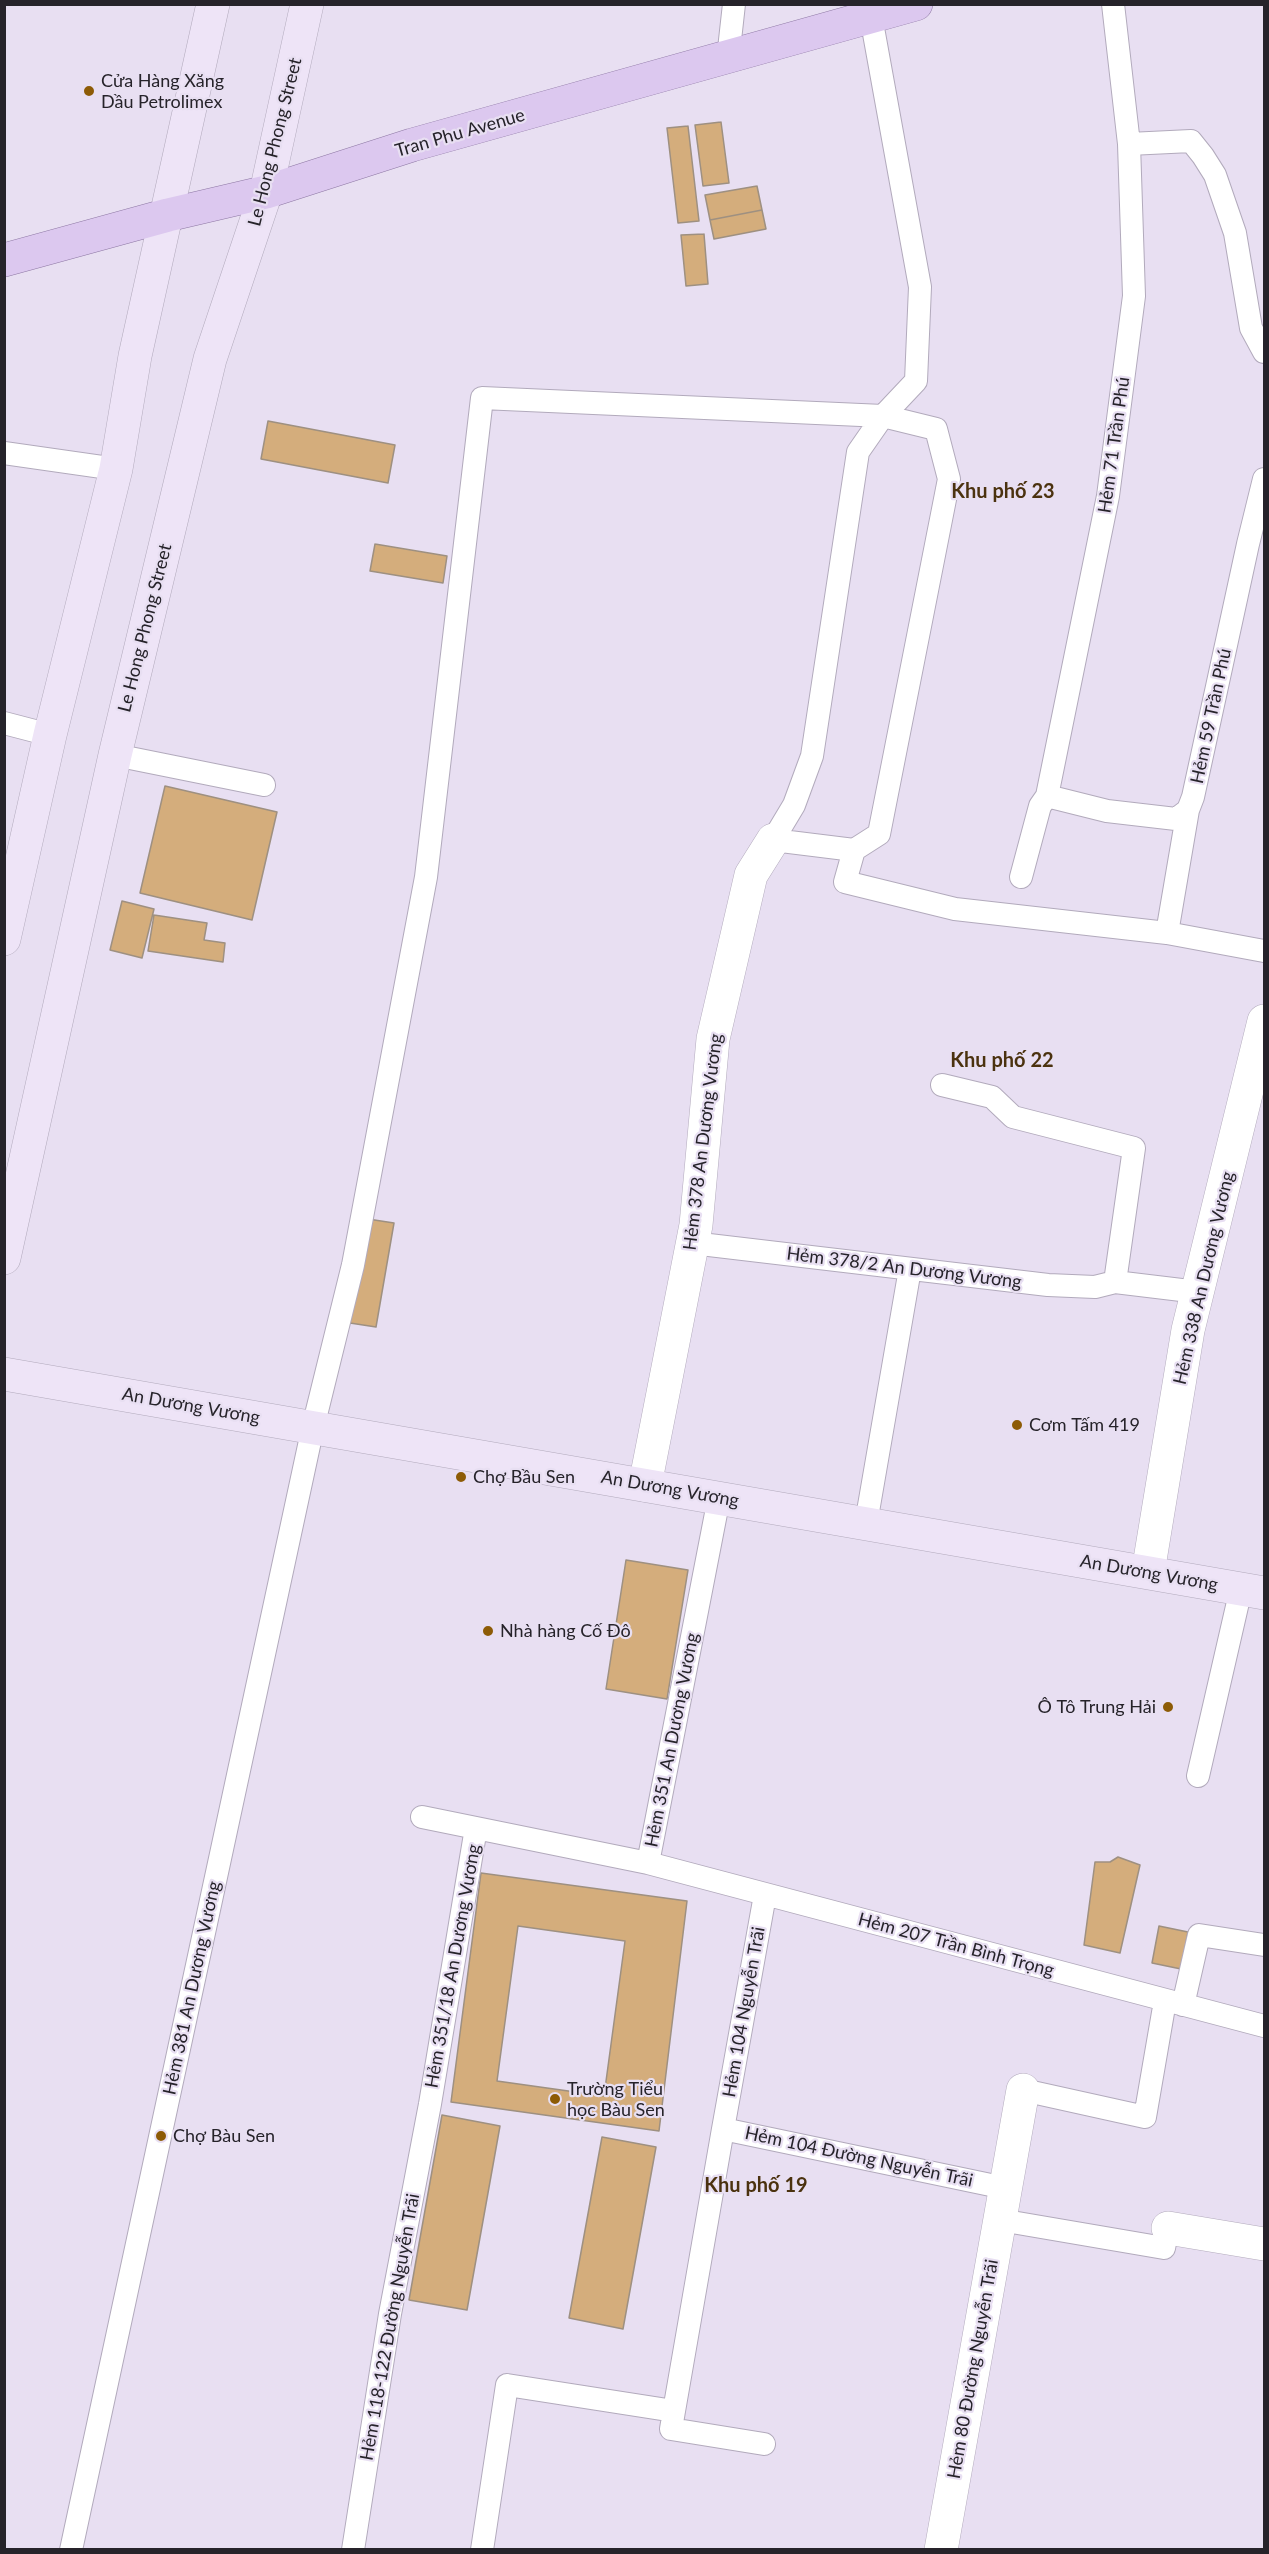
<!DOCTYPE html>
<html>
<head>
<meta charset="utf-8">
<style>
	body { margin:0 }
	#map { position:relative; width:1269px; height:2554px; overflow:hidden; background:#e8dff2; font-family:Lato,sans-serif }
	canvas { display:block }
	.frame { position:absolute; inset:0; border:6px solid #26232a; pointer-events:none }
</style>
</head>
<body>
<div id="map">
<canvas width="1269" height="2554"></canvas>
<div class="frame"></div>
</div>
<script>
const c = document.querySelector('canvas').getContext('2d');
c.lineJoin = 'round';
function paint(path, color) { c.fillStyle = color; c.fill(path, 'evenodd'); }
const shape = rows => new Path2D(rows.map(r => 'M' + r).join(''));
function trace(path, color, width, dash) { c.strokeStyle = color; c.lineWidth = width; c.lineCap = dash ? 'butt' : 'round'; c.setLineDash(dash || []); c.stroke(path); }
function label(font, color, halo, rows, align = 'center') {
  c.font = font + ' Lato,sans-serif'; c.lineWidth = 4.5; c.setLineDash([]); c.textBaseline = 'middle'; c.strokeStyle = halo; c.fillStyle = color; for (const [text, x, y, turn = 0] of rows) {
    c.save(); c.translate(x, y); c.rotate((+turn || 0) * Math.PI / 180); c.textAlign = isNaN(turn) ? turn : align; if (halo) c.strokeText(text, 0, 0); c.fillText(text, 0, 0); c.restore();
  }
}
const building = shape([
	[721,122,729,183,703,186,695,125,721,122],
	[688,126,699,221,678,223,667,128,688,126],
	[757,186,762,210,710,220,705,195,757,186],
	[762,210,766,229,714,239,710,220,762,210],
	[704,234,708,284,686,286,681,235,704,234],
	[268,421,395,445,388,483,261,459,268,421],
	[375,544,447,556,443,583,370,571,375,544],
	[165,786,277,812,252,920,140,893,165,786],
	[122,901,154,909,142,958,110,950,122,901],
	[154,915,207,923,204,940,225,943,223,962,148,951,154,915],
	[368,1219,394,1223,376,1327,350,1323,368,1219],
	[626,1560,688,1570,667,1699,606,1689,626,1560],
	[1118,1857,1140,1865,1120,1953,1084,1945,1095,1862,1110,1862,1118,1857],
	[481,1873,687,1901,659,2131,451,2102,481,1873],
	[518,1926,625,1941,604,2096,497,2081,518,1926],
	[1159,1926,1188,1932,1181,1969,1152,1963,1159,1926],
	[442,2115,500,2126,467,2310,409,2300,442,2115],
	[602,2137,656,2147,623,2329,569,2318,602,2137]
]);
paint(building, '#d4ad7c');
trace(building, '#9e9081', 1.5);
const service = shape([
	[728,58,734,4],
	[1129,144,1191,141,1203,156,1215,175,1235,233,1251,328,1264,352],
	[4,453,116,469],
	[4,723,50,735],
	[115,755,264,785],
	[1047,796,1107,811,1176,819,1188,810,1193,797,1248,544,1264,479],
	[854,850,845,882,955,909,1167,933,1264,951],
	[1021,877,1040,806,1047,796,1108,496,1134,296,1129,144,1113,4],
	[1167,933,1188,810],
	[942,1085,992,1097,1013,1117,1134,1148,1115,1282,1198,1292],
	[692,1243,1048,1285,1095,1287,1115,1282],
	[866,1523,910,1269],
	[1198,1776,1241,1589],
	[422,1817,648,1863,719,1498],
	[648,1863,1264,2026],
	[1183,2005,1199,1935,1264,1945],
	[1023,2090,1145,2117,1165,2001],
	[723,2129,765,1895],
	[1000,2220,1164,2248,1168,2228],
	[674,2411,671,2429,764,2444],
	[71,2550,313,1427,353,1265,426,877,482,398,883,416,936,429,949,479,879,834,854,850,773,840,794,805,812,756,858,452,883,416,916,381,920,287,871,17],
	[353,2550,390,2314,430,2104,476,1828],
	[482,2550,507,2385,674,2411,723,2129,1005,2188]
]);
const minor = shape([
	[645,1485,696,1225,713,1039,751,875,773,840],
	[1148,1572,1188,1330,1264,1021],
	[1168,2228,1264,2244],
	[941,2550,1023,2090]
]);
const secondary = shape([
	[4,939,50,735,116,469,135,356,213,4],
	[4,1258,115,755,210,359,266,192,307,4],
	[4,1374,1264,1593]
]);
const primary = shape([
	[4,260,168,215,266,192,412,145,916,4]
]);
trace(service, '#b2aabc', 24);
trace(minor, '#b2aabc', 34);
trace(secondary, '#b2aabc', 34);
trace(primary, '#8d77a3', 34);
trace(service, '#fff', 22);
trace(minor, '#fff', 33);
trace(secondary, '#eee4f7', 33);
trace(primary, '#dcc8ef', 33);
for (const [x, y, r, color] of [
	[89,91,6,"#8d5b06"],
	[1017,1425,6,"#8d5b06"],
	[461,1477,6,"#8d5b06"],
	[488,1631,6,"#8d5b06"],
	[1168,1707,6,"#8d5b06"],
	[555,2099,6,"#8d5b06"],
	[161,2136,6,"#8d5b06"]
]) { const dot = new Path2D(); dot.arc(x, y, r, 0, 2 * Math.PI); c.fillStyle = color; c.fill(dot); trace(dot, '#e8dff2', 2); }
label('18px', '#26232a', '#e8dff2', [
	["Cửa Hàng Xăng",101,81],
	["Dầu Petrolimex",101,102],
	["Cơm Tấm 419",1029,1425],
	["Chợ Bầu Sen",473,1477],
	["Nhà hàng Cố Đô",500,1631],
	["Ô Tô Trung Hải",1156,1707,"right"],
	["Trường Tiểu",567,2089],
	["học Bàu Sen",567,2110],
	["Chợ Bàu Sen",173,2136]
], 'left');
label('18px', '#26232a', '#e8dff2', [
	["Tran Phu Avenue",460,133,-16],
	["Le Hong Phong Street",275,142,-76],
	["Hẻm 71 Trần Phú",1114,445,-82],
	["Le Hong Phong Street",145,628,-76],
	["Hẻm 59 Trần Phú",1211,716,-78],
	["Hẻm 378 An Dương Vương",703,1142,-83],
	["Hẻm 378/2 An Dương Vương",904,1268,7],
	["Hẻm 338 An Dương Vương",1204,1278,-77],
	["An Dương Vương",191,1406,10],
	["An Dương Vương",670,1489,10],
	["An Dương Vương",1149,1573,10],
	["Hẻm 351 An Dương Vương",672,1740,-79],
	["Hẻm 207 Trần Bình Trọng",956,1945,15],
	["Hẻm 351/18 An Dương Vương",453,1966,-80],
	["Hẻm 381 An Dương Vương",192,1988,-78],
	["Hẻm 104 Nguyễn Trãi",744,2012,-80],
	["Hẻm 104 Đường Nguyễn Trãi",859,2157,12],
	["Hẻm 118-122 Đường Nguyễn Trãi",390,2327,-80],
	["Hẻm 80 Đường Nguyễn Trãi",973,2369,-80]
]);
label('bold 20px', '#4b320f', '#e8dff2', [
	["Khu phố 23",1003,492],
	["Khu phố 22",1002,1061],
	["Khu phố 19",756,2186]
]);
</script>
</body>
</html>
